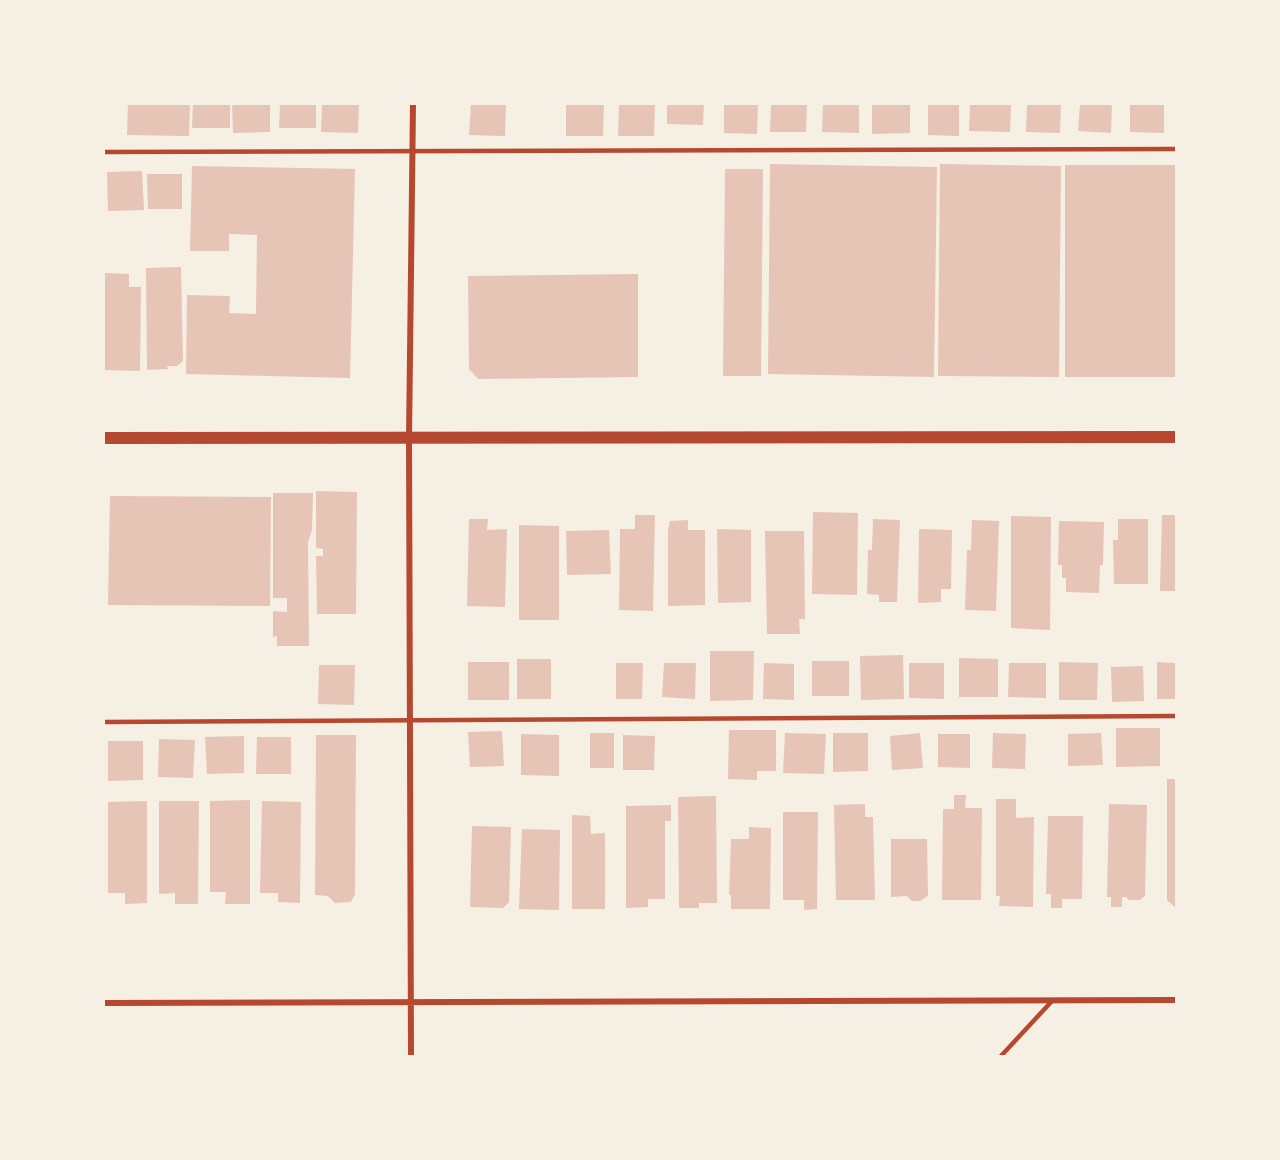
<!DOCTYPE html>
<html>
<head>
<meta charset="utf-8">
<style>
	body { margin:0 }
	#map { position:relative; width:1280px; height:1160px; overflow:hidden; background:#f6efe4; font-family:Signika,sans-serif }
	canvas { display:block }
	.frame { position:absolute; inset:0; border:105px solid #f6efe4; pointer-events:none }
</style>
</head>
<body>
<div id="map">
<canvas width="1280" height="1160"></canvas>
<div class="frame"></div>
</div>
<script>
const c = document.querySelector('canvas').getContext('2d');
c.lineJoin = 'round';
function paint(path, color) { c.fillStyle = color; c.fill(path, 'evenodd'); }
const shape = rows => new Path2D(rows.map(r => 'M' + r).join(''));
function trace(path, color, width, dash) { c.strokeStyle = color; c.lineWidth = width; c.lineCap = dash ? 'butt' : 'round'; c.setLineDash(dash || []); c.stroke(path); }
paint(shape([
	[128,104,190,104,189,136,127,135],
	[193,104,230,104,230,128,192,128],
	[232,104,270,104,270,132,233,133],
	[280,104,316,104,316,128,279,128],
	[322,104,359,104,358,133,321,132],
	[471,104,506,104,505,136,469,135],
	[566,104,604,104,603,136,566,136],
	[619,104,655,104,654,136,618,136],
	[667,104,704,104,703,125,667,124],
	[724,104,758,104,757,134,724,133],
	[771,104,807,104,806,132,770,132],
	[823,104,859,104,859,133,822,132],
	[872,104,910,104,910,133,872,134],
	[928,104,959,104,959,136,928,135],
	[970,104,1011,104,1010,132,969,131],
	[1027,104,1061,104,1060,133,1026,132],
	[1080,104,1112,104,1111,133,1078,131],
	[1130,104,1164,104,1164,133,1130,132],
	[770,164,937,167,934,377,768,374],
	[940,164,1061,166,1059,377,938,376],
	[1065,165,1176,165,1176,377,1065,377],
	[192,166,355,169,350,378,186,374,187,295,230,296,229,313,256,314,257,235,229,234,229,251,190,251],
	[725,169,763,169,761,376,723,376],
	[142,171,144,210,108,211,107,172],
	[147,174,182,174,182,209,148,209],
	[181,267,183,361,177,366,167,366,168,369,147,370,146,268],
	[105,273,129,274,129,287,141,287,140,371,104,370],
	[638,274,638,377,478,379,469,369,468,276],
	[316,491,357,492,356,614,317,614,316,556,323,556,323,549,316,548],
	[273,493,313,493,312,530,308,542,309,646,277,646,277,636,273,637,273,611,287,612,287,598,273,598],
	[110,496,271,497,270,606,108,605],
	[813,512,858,513,857,595,812,594],
	[635,515,655,515,653,611,619,610,620,529,635,529],
	[1162,515,1176,515,1176,591,1160,591],
	[1011,516,1051,517,1050,630,1011,628],
	[469,519,488,519,487,530,507,529,505,607,467,606],
	[873,519,900,520,897,602,879,602,879,595,867,594,868,550,872,550],
	[1118,519,1148,519,1148,584,1114,584,1113,540,1118,540],
	[688,520,688,530,705,530,705,605,668,606,668,531,670,521],
	[972,520,999,521,996,611,965,610,967,550,971,550],
	[1059,521,1104,522,1103,565,1100,565,1099,593,1066,592,1066,578,1062,578,1062,565,1058,565],
	[519,525,559,526,559,620,519,620],
	[717,529,751,530,751,602,718,603],
	[919,529,952,530,951,589,941,589,941,602,918,603],
	[609,530,611,574,567,575,566,531],
	[765,531,804,531,805,619,799,619,800,634,767,634],
	[710,651,754,651,753,700,710,701],
	[903,655,904,699,861,700,860,656],
	[959,658,998,659,998,697,959,697],
	[517,659,551,659,551,699,517,699],
	[812,661,849,661,849,696,812,696],
	[468,662,509,662,509,700,468,700],
	[1059,662,1098,663,1097,700,1059,700],
	[1157,662,1176,663,1176,699,1157,699],
	[616,663,643,663,642,699,616,699],
	[664,663,696,663,695,699,662,697],
	[764,663,794,664,794,700,763,699],
	[909,663,944,663,944,699,909,698],
	[1009,663,1046,663,1046,698,1008,697],
	[319,665,355,665,354,705,318,704],
	[1143,666,1144,701,1112,702,1111,667],
	[1116,728,1160,728,1160,766,1116,767],
	[729,730,776,730,776,771,757,771,757,780,728,779],
	[502,731,504,766,470,767,468,732],
	[590,733,614,733,614,768,590,768],
	[785,733,826,734,824,774,783,773],
	[833,733,868,733,868,771,833,772],
	[920,733,923,768,892,770,890,736],
	[993,733,1026,734,1025,769,992,768],
	[1101,733,1103,765,1068,766,1068,734],
	[521,734,559,735,559,776,521,775],
	[938,734,970,734,970,768,938,767],
	[316,735,356,735,355,894,351,902,335,903,328,896,315,895],
	[623,735,655,736,654,770,623,770],
	[244,736,244,773,207,774,205,737],
	[257,737,291,737,291,774,256,774],
	[159,739,195,740,193,778,158,777],
	[108,741,143,741,143,780,108,781],
	[1167,779,1176,779,1176,908,1167,900],
	[954,795,966,795,965,808,982,808,981,900,942,900,943,809,954,809],
	[716,796,717,903,699,903,699,908,679,908,678,797],
	[996,799,1016,799,1016,818,1034,817,1033,907,999,906,1000,896,996,896],
	[250,800,250,904,225,904,226,892,210,892,210,801],
	[147,801,147,903,125,904,125,893,108,893,108,802],
	[159,801,199,801,198,904,175,904,175,893,159,894],
	[262,801,301,802,300,903,278,902,278,893,260,893],
	[865,804,865,817,873,817,875,900,836,900,834,805],
	[1109,804,1147,805,1145,896,1140,900,1129,900,1126,897,1122,897,1122,907,1111,907,1111,897,1107,897],
	[671,805,671,821,665,821,665,899,648,899,648,907,626,908,626,806],
	[783,812,818,812,817,909,804,910,804,900,783,900],
	[572,815,590,816,591,834,605,833,605,909,572,909],
	[1048,816,1083,816,1082,899,1062,899,1062,908,1051,908,1051,894,1046,894],
	[472,826,511,827,509,902,503,908,470,907],
	[749,827,771,828,770,909,731,909,731,895,729,895,731,839,749,839],
	[522,829,560,830,559,910,519,909],
	[891,839,927,839,928,896,920,901,912,901,907,896,891,897]
]), '#e6c5b7');
trace(shape([
	[104,152,1176,149],
	[104,722,1176,716],
	[1001,1056,1052,1001]
]), '#b5482f', 4.5);
trace(shape([
	[104,1003,1176,1000],
	[411,1056,409,438,413,104]
]), '#b5482f', 6);
trace(shape([
	[104,438,1176,437]
]), '#b5482f', 12);
</script>
</body>
</html>
